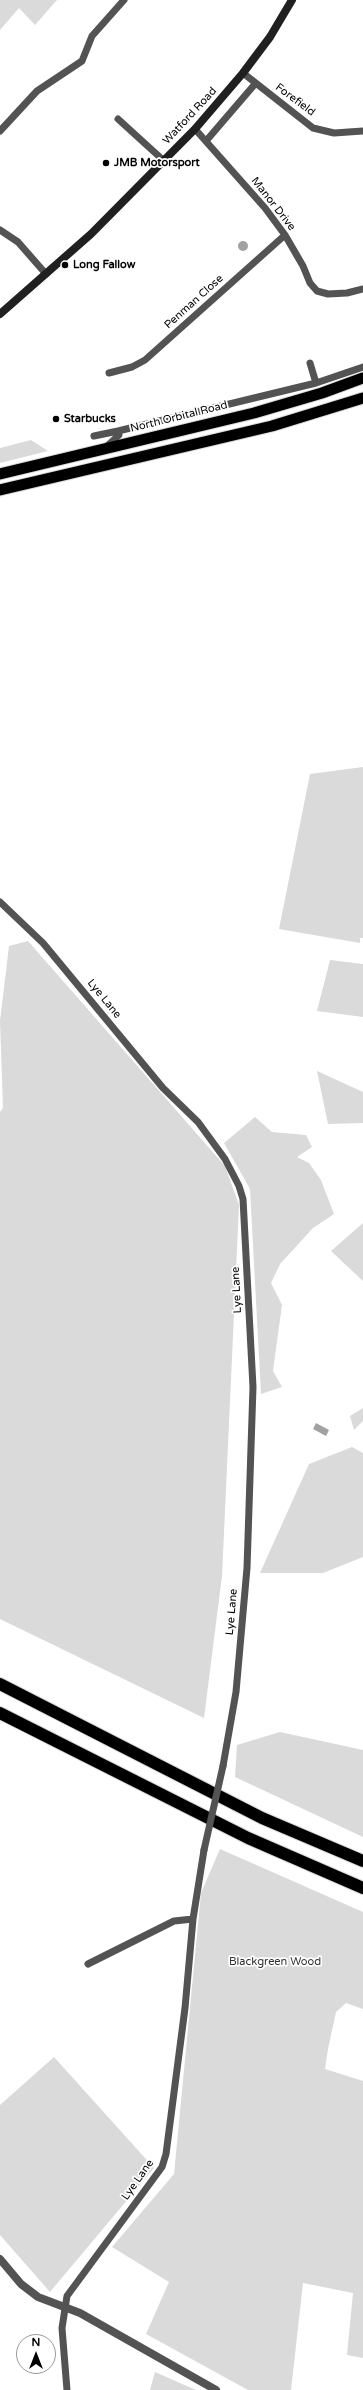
<!DOCTYPE html>
<html>
<head>
<meta charset="utf-8">
<style>
	body { margin:0 }
	#map { position:relative; width:363px; height:2390px; overflow:hidden; background:#fff; font-family:"Varela Round",sans-serif }
	canvas { display:block }
	.north { position:absolute; left:16px; top:2334px; width:40px; height:40px; box-sizing:border-box; background:#fff; border:1px solid #999; border-radius:50%; rotate:0deg; font-size:11px; font-weight:700; line-height:16px; text-align:center; color:#000 }
	.north::after { content:''; display:block; margin:auto; width:14px; height:18px; background:#000; clip-path:polygon(50% 0,100% 100%,50% 72%,0 100%) }
</style>
</head>
<body>
<div id="map">
<canvas width="363" height="2390"></canvas>
<div class="north">N</div>
</div>
<script>
const c = document.querySelector('canvas').getContext('2d');
c.lineJoin = 'round';
function paint(path, color) { c.fillStyle = color; c.fill(path, 'evenodd'); }
const shape = rows => new Path2D(rows.map(r => 'M' + r).join(''));
function trace(path, color, width, dash) { c.strokeStyle = color; c.lineWidth = width; c.lineCap = dash ? 'butt' : 'round'; c.setLineDash(dash || []); c.stroke(path); }
function label(font, color, halo, rows, align = 'center') {
  c.font = font + ' "Varela Round",sans-serif'; c.lineWidth = 3.5; c.setLineDash([]); c.textBaseline = 'middle'; c.strokeStyle = halo; c.fillStyle = color; for (const [text, x, y, turn = 0] of rows) {
    c.save(); c.translate(x, y); c.rotate((+turn || 0) * Math.PI / 180); c.textAlign = isNaN(turn) ? turn : align; if (halo) c.strokeText(text, 0, 0); c.fillText(text, 0, 0); c.restore();
  }
}
paint(shape([
	[0,0,57,0,35,25,19,8,0,30],
	[31,440,48,451,0,463,0,448],
	[363,767,363,938,360,938,360,943,279,929,310,774],
	[28,941,225,1166,239,1205,222,1576,204,1718,0,1619,0,1112,3,1108,0,1021,9,946],
	[330,960,363,964,363,1017,317,1011],
	[317,1071,363,1092,363,1123,328,1124],
	[255,1117,272,1132,306,1135,312,1147,297,1157,309,1163,321,1180,334,1214,313,1228,280,1264,271,1283,282,1305,273,1371,282,1387,261,1394,250,1189,224,1143],
	[363,1223,363,1281,331,1251],
	[363,1408,363,1421,354,1430,350,1416],
	[352,1447,363,1453,363,1557,323,1573,260,1573,309,1464],
	[280,1732,363,1750,363,1837,235,1777,237,1745],
	[220,1849,363,1912,363,2009,346,2003,336,2012,328,2049,325,2069,363,2081,363,2358,347,2355,353,2293,303,2283,291,2390,248,2390,146,2334,169,2282,112,2247,174,2174,201,1893],
	[54,2057,154,2168,50,2292,0,2235,0,2105],
	[155,2372,196,2390,150,2390]
]), '#dadada');
paint(shape([
	'238 246a5 5 0 1 1 10 0a5 5 0 1 1-10 0Z',
	[316,1423,329,1430,326,1436,313,1429]
]), '#a1a1a1');
const trunk = shape([
	[0,474,254,413,322,393,363,378],
	[0,490,272,426,363,398]
]);
const motorway = shape([
	[0,1684,262,1818,363,1861],
	[0,1713,248,1838,363,1888]
]);
trace(trunk, '#dbdbdb', 13);
trace(motorway, '#dbdbdb', 14);
trace(shape([
	[243,73,313,128,334,133,363,131],
	[118,119,163,160],
	[195,129,265,208,285,235,303,266,310,283,317,291,328,294,347,293,363,289],
	[0,131,37,91,82,61,92,36,124,0],
	[206,141,255,84],
	[0,230,18,242,46,274],
	[310,363,316,383],
	[109,373,132,367,145,360,285,235],
	[94,436,118,431],
	[105,448,119,435,118,431,316,383,363,367],
	[0,902,43,943,163,1088,198,1122,225,1159,239,1186,243,1199,253,1387,247,1568,236,1692,223,1766],
	[88,1964,174,1921,193,1919],
	[67,2390,62,2328,67,2296,162,2167,166,2154,185,2008,193,1919,204,1850]
]), '#535353', 7);
trace(shape([
	[0,2259,21,2284,38,2297,80,2313,216,2390]
]), '#535353', 8);
trace(shape([
	[0,314,91,234,195,129,243,73,270,37,292,0]
]), '#202020', 8);
trace(trunk, '#000', 11);
trace(motorway, '#000', 12);
trace(shape([
	[204,1850,223,1766]
]), '#535353', 7);
for (const [x, y, r, color] of [
	[106,163,4,"#000"],
	[65,265,4,"#000"],
	[56,419,4,"#000"]
]) { const dot = new Path2D(); dot.arc(x, y, r, 0, 2 * Math.PI); c.fillStyle = color; c.fill(dot); trace(dot, '#fff', 1.5); }
label('11px', '#000', '#fff', [
	["Forefield",295,100,37],
	["Watford Road",190,116,-47],
	["Manor Drive",273,204,52],
	["Penman Close",194,302,-42],
	["North Orbital Road",179,417,-14],
	["Lye Lane",104,999,51],
	["Lye Lane",237,1290,-93],
	["Lye Lane",232,1612,-85],
	["Lye Lane",138,2180,-55]
]);
label('bold 11px', '#000', '#fff', [
	["JMB Motorsport",114,163],
	["Long Fallow",73,265],
	["Starbucks",64,419]
], 'left');
label('11px', '#313131', '#fff', [
	["Blackgreen Wood",275,1962]
]);
</script>
</body>
</html>
